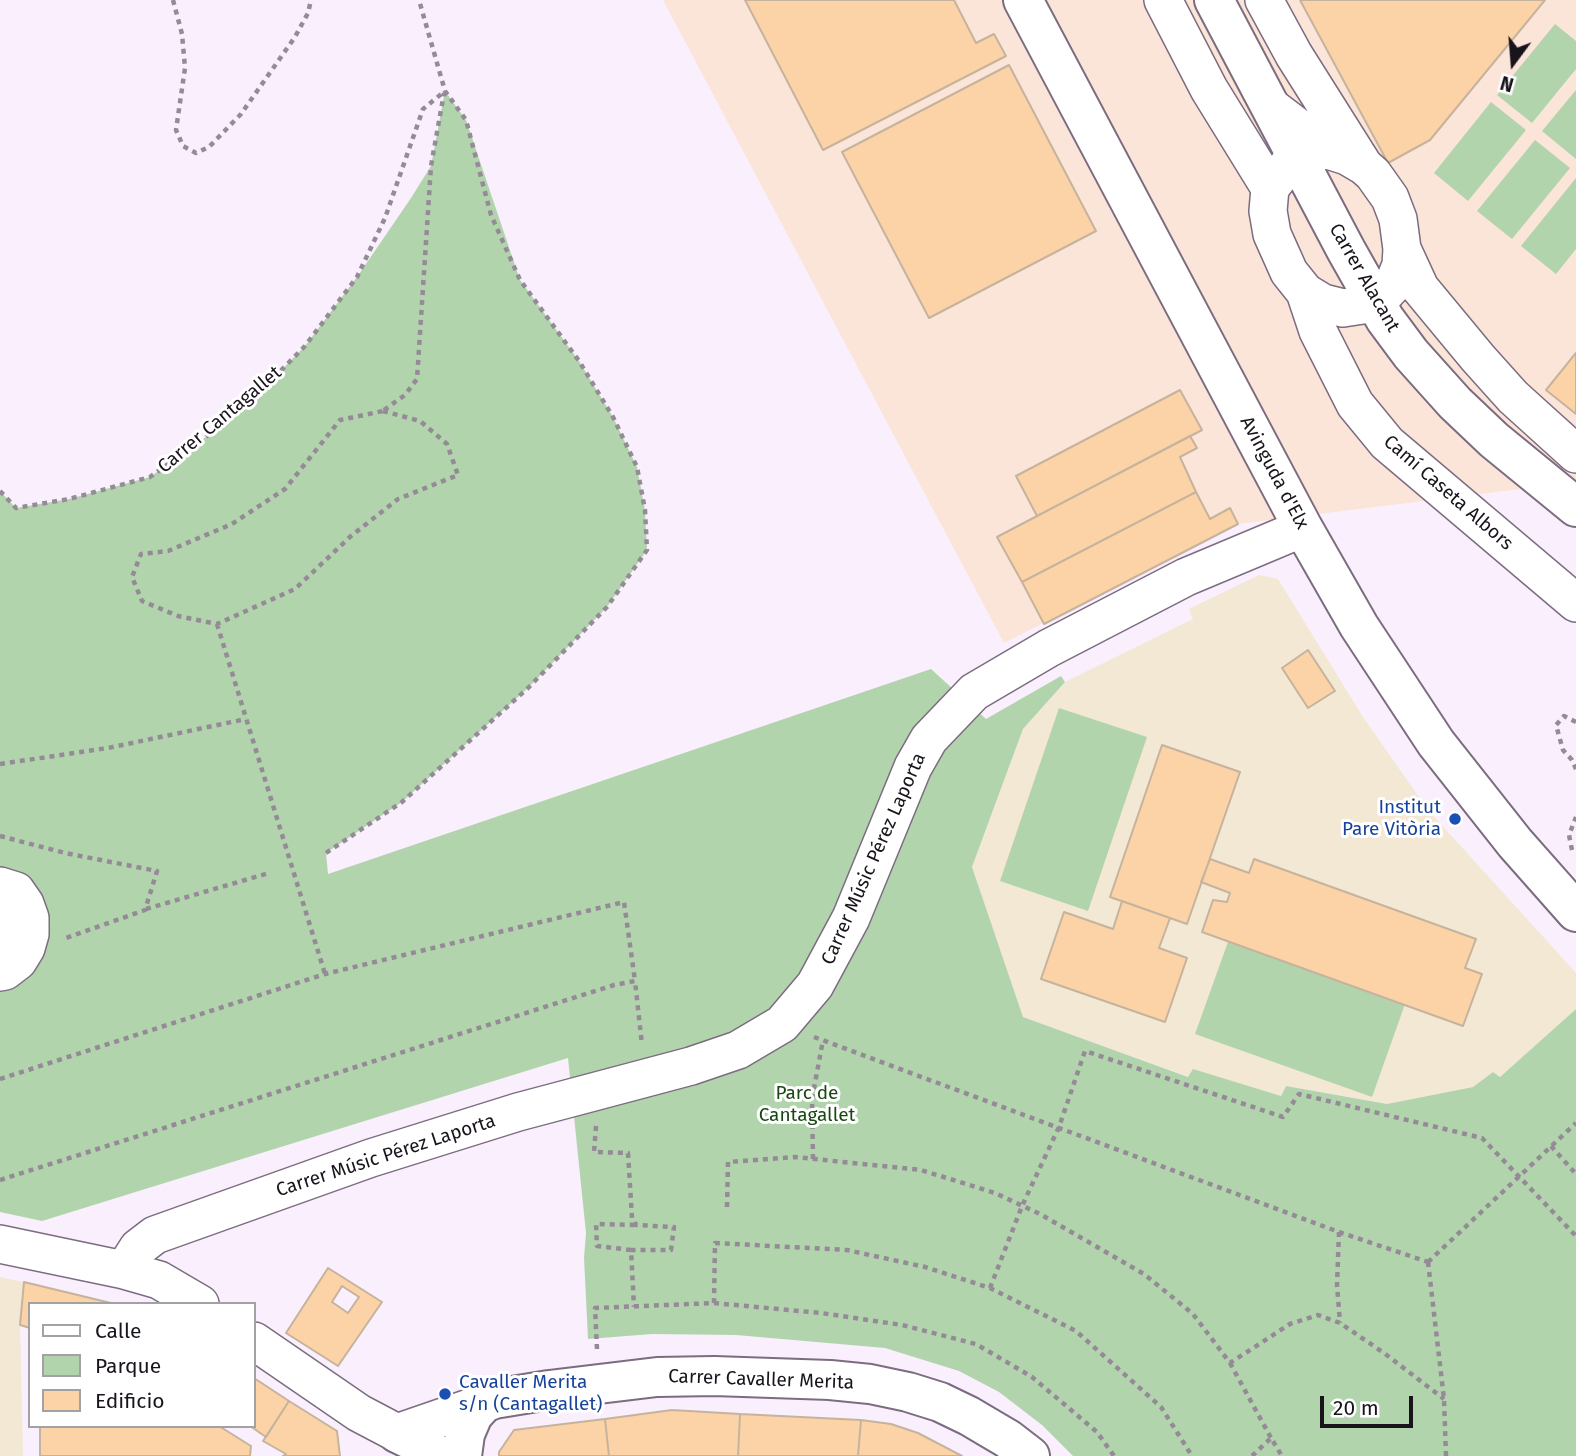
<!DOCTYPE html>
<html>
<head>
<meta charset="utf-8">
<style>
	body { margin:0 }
	#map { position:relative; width:1576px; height:1456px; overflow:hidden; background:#faeffd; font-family:"Fira Sans",sans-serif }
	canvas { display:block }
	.legend { position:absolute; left:28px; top:1302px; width:228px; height:126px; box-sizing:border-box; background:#fff; border:2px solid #a3a1a4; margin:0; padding:9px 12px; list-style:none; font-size:21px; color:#19131b }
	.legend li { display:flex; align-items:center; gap:14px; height:35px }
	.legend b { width:35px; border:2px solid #a3a1a4 }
	.north { position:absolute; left:1478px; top:28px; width:70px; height:70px; -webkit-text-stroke:5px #fff; paint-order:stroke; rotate:196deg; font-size:19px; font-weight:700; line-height:28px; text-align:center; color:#19131b }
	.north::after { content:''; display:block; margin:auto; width:24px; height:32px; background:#19131b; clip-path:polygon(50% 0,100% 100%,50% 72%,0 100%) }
	.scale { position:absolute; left:1320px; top:1396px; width:93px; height:32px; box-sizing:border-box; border:4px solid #19131b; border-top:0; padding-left:9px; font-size:21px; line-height:24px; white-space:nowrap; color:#19131b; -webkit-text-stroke:5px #fff; paint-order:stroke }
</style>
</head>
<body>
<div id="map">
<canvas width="1576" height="1456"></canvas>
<ul class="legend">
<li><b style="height:9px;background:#fff"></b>Calle</li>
<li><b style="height:19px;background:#b2d4ad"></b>Parque</li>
<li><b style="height:19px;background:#fcd3a6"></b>Edificio</li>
</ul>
<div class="north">N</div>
<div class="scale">20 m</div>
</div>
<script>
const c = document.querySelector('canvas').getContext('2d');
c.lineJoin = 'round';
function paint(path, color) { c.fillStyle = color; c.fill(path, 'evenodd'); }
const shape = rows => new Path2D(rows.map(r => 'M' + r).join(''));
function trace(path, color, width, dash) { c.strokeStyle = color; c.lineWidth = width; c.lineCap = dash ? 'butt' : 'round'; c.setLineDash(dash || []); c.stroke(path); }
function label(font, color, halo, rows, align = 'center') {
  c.font = font + ' "Fira Sans",sans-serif'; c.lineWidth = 6; c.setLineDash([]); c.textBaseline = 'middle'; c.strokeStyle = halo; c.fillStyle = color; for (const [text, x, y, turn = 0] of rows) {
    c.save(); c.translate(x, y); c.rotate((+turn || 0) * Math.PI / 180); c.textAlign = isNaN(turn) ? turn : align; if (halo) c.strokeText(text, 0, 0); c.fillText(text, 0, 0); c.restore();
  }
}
paint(shape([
	[663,0,1576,0,1576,482,1238,524,1004,643]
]), '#fbe4d8');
paint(shape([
	[1259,575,1278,579,1363,717,1428,810,1576,973,1576,1009,1500,1077,1493,1072,1473,1087,1387,1104,1286,1086,1281,1096,1193,1070,1189,1077,1023,1017,972,867,1023,729,1065,682,1193,619,1189,609],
	[0,1277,24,1282,20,1325,23,1456,0,1456]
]), '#f3e8d3');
paint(shape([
	[1555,24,1576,41,1576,69,1532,123,1497,95],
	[1576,90,1576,159,1542,131],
	[445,91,466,120,520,280,579,361,613,417,637,467,645,510,647,550,607,607,528,688,402,802,326,853,328,874,931,669,986,719,1061,676,1065,682,1023,729,972,867,1023,1017,1188,1077,1193,1069,1281,1096,1286,1086,1387,1104,1473,1087,1493,1072,1500,1077,1576,1009,1576,1456,1073,1456,1042,1425,999,1392,959,1371,885,1348,736,1335,652,1334,588,1339,584,1258,586,1233,568,1058,42,1221,0,1212,0,491,16,508,69,499,150,477,202,440,260,392,305,346,357,277,411,198,431,166],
	[1491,102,1526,130,1468,201,1434,173],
	[1535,140,1570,168,1512,239,1477,211],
	[1576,178,1576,249,1556,274,1521,246],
	[1059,708,1147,737,1088,911,1000,881],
	[1228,942,1405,1004,1372,1097,1195,1034]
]), '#b2d4ad');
const building = shape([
	[745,0,954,0,976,43,994,34,1006,56,823,150,745,0],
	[1300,0,1545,0,1430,140,1388,163,1300,0],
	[1009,65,1096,231,929,318,842,152,1009,65],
	[1576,353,1576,414,1546,390,1576,353],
	[1180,390,1202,430,1037,516,1016,476,1180,390],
	[1190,436,1197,448,1180,457,1196,492,1022,582,997,537,1190,436],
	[1196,492,1210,519,1230,508,1238,524,1044,624,1022,582,1196,492],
	[1308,650,1335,691,1308,708,1282,668,1308,650],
	[1162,745,1240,772,1187,924,1110,897,1162,745],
	[1210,859,1249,873,1254,859,1476,939,1465,968,1482,974,1463,1026,1202,932,1213,900,1227,902,1230,893,1201,882,1210,859],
	[1122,901,1170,918,1159,948,1187,958,1165,1022,1041,979,1064,912,1113,929,1122,901],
	[328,1268,382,1302,338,1366,286,1333,328,1268],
	[342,1286,359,1297,348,1313,332,1302,342,1286],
	[24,1282,115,1304,30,1304,30,1328,20,1325,24,1282],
	[254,1378,289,1401,266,1437,250,1426,254,1426,254,1378],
	[289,1401,337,1431,340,1456,283,1456,286,1454,263,1441,289,1401],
	[672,1410,740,1414,738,1456,609,1456,605,1419,672,1410],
	[740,1414,861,1420,858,1456,738,1456,740,1414],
	[605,1419,609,1456,499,1456,499,1452,514,1430,605,1419],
	[861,1420,891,1424,918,1433,962,1456,858,1456,861,1420],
	[40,1426,219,1426,251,1446,250,1456,40,1456,40,1426]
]);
paint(building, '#fcd3a6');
trace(building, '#c6b39e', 2);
const minor = shape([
	[1163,0,1209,89,1270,188],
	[1264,0,1294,55,1364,166],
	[1270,106,1328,150,1347,156,1364,166,1373,174,1390,198,1398,219,1402,249,1401,265,1393,285,1376,303,1343,308,1323,303,1305,292,1289,272,1272,234,1268,211,1270,188,1296,155,1328,150],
	[1402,249,1420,288,1478,358,1513,397,1576,454],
	[1305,292,1318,331,1355,404,1387,443,1576,603],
	[0,886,16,891,25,904,30,918,30,934,26,948,18,961,5,971,0,972],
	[0,919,4,935,0,952],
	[0,1244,124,1270,159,1280,200,1304],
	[124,1270,138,1248,155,1235,371,1158,518,1112,691,1066,738,1050,782,1024,815,985,851,918,913,767,929,739,974,692,1049,648,1186,577,1303,528],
	[254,1341,359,1413,397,1433],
	[397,1433,484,1403]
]);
const tertiary = shape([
	[1023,0,1303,528,1359,626,1436,743,1515,843,1576,912],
	[397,1433,430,1449,438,1456],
	[462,1456,465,1434,473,1415,484,1403,494,1399,549,1390,657,1377,714,1376,830,1380,870,1384,908,1392,940,1402,969,1416,1008,1439,1030,1456]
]);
const primary = shape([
	[1214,0,1346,250,1385,319,1411,354,1455,403,1494,440,1576,507]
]);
trace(minor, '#7c6c80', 40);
trace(tertiary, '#7c6c80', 42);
trace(primary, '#7c6c80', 42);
trace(shape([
	[173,0,182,34,185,68,176,130,183,146,196,153,209,147,241,114,295,37,308,13,311,0],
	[384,410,405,395,417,379,431,166,444,93],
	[383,411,420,421,447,444,458,475,398,499,351,536,295,589,217,624,178,616,142,601,132,577,141,554,168,551,232,524,285,489,340,420,383,411],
	[0,491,16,508,69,499,150,477,202,440,260,392,305,346,357,277,385,218,423,109,445,91],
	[217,624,325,974],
	[1576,722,1564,716,1556,725,1563,750,1572,760,1576,769],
	[0,764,108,748,246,719],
	[0,836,65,853,157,871,145,910,63,939],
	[1572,850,1569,835,1576,817],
	[326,853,402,802,528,688,607,607,647,550,645,510,637,467,613,417,579,361,520,280,491,215,466,120,445,91,419,0],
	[146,909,269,873],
	[814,1037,1339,1232,1428,1262],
	[0,1079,325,974,624,902,635,981],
	[596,1126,594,1152,628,1153,632,1218,636,1225,674,1227,671,1250,631,1250,634,1307],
	[1551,1146,1576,1174],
	[813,1159,812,1099,823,1040],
	[0,1180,614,985,635,981,642,1045],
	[727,1207,728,1162,795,1157,921,1170,995,1193,1040,1214,1144,1274,1193,1314,1230,1363,1290,1324,1318,1315,1340,1323,1384,1353,1444,1399],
	[1339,1232,1337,1285,1340,1323],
	[631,1250,597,1246,596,1224,636,1225],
	[1428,1262,1576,1123],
	[1428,1262,1444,1399,1446,1456],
	[990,1288,1022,1206,1059,1127,1085,1051,1283,1117,1299,1094,1482,1138,1576,1236],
	[714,1303,821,1313,902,1325,976,1344,1032,1377,1097,1432,1114,1456],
	[597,1349,595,1308,714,1303,715,1243,847,1250,925,1267,990,1288,1076,1331,1161,1407,1192,1456],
	[1230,1363,1271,1438],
	[1252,1456,1271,1438,1282,1456]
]), '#948b96', 4.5, [5, 5]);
trace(minor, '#fff', 37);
trace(tertiary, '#fff', 38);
trace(primary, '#fff', 38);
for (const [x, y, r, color] of [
	[1455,819,7,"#1a4fb4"],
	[445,1394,7,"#1a4fb4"]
]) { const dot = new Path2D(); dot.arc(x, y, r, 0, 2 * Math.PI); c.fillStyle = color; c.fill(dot); trace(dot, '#fff', 2.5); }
label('19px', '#19131b', '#fff', [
	["Carrer Alacant",1364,278,60],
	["Carrer Cantagallet",220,420,-40],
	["Avinguda d'Elx",1274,473,62],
	["Camí Caseta Albors",1448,493,41],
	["Carrer Músic Pérez Laporta",874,859,-66],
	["Carrer Músic Pérez Laporta",386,1156,-18],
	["Carrer Cavaller Merita",761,1380,2]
]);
label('19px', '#164399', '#fff', [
	["Institut",1441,808],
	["Pare Vitòria",1441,830],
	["Cavaller Merita",459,1383,"left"],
	["s/n (Cantagallet)",459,1405,"left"]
], 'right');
label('19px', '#184811', '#fff', [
	["Parc de",807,1094],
	["Cantagallet",807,1116]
]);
</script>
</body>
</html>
